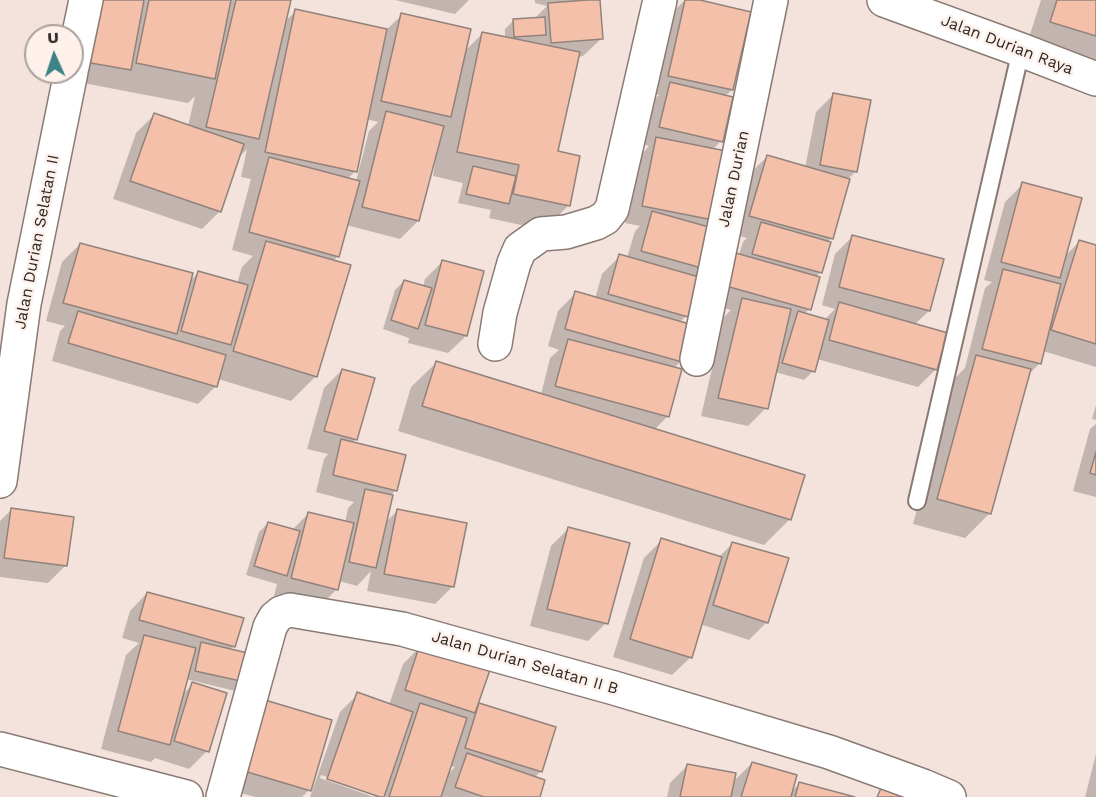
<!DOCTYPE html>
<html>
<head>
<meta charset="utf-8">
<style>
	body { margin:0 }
	#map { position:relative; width:1096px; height:797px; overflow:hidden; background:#f3e3dc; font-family:"Work Sans",sans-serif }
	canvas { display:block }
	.north { position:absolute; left:24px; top:24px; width:60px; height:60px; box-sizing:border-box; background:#fef1eb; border:2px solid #aba19c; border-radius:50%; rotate:357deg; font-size:16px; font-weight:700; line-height:24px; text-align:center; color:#2f2926 }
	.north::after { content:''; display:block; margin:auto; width:21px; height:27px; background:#3b8387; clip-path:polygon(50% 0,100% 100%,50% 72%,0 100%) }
</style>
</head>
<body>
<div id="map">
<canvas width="1096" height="797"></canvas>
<div class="north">U</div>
</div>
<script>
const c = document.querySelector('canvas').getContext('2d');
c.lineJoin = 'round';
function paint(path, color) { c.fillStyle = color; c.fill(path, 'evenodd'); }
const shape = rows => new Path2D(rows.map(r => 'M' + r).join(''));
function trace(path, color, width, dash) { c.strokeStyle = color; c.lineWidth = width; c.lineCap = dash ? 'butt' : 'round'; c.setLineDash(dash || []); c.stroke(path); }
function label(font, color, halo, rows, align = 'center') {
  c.font = font + ' "Work Sans",sans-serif'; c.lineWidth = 5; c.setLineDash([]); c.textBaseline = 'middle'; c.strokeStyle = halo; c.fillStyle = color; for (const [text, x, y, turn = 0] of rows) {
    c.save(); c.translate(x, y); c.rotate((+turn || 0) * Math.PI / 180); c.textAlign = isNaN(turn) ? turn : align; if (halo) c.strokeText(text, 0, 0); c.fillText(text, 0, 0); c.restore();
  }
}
paint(shape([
	[77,0,289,0,284,22,296,11,386,30,402,15,464,52,483,33,505,38,505,29,514,20,534,19,547,6,535,3,535,0,586,0,584,2,601,39,583,56,577,57,556,152,569,205,544,230,489,218,491,210,458,203,463,183,433,176,436,158,434,158,418,221,400,239,346,225,338,256,333,261,316,376,291,401,218,379,216,386,198,404,52,361,60,331,65,326,46,321,62,262,80,244,189,282,198,273,237,284,242,267,253,256,232,250,251,179,241,177,247,149,238,158,220,211,202,229,113,199,136,133,154,115,188,126,195,96,188,103,62,79],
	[366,119,378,122,369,131,356,181,347,179,356,171],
	[395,0,469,0,455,14],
	[685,0,693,0,732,90,724,97,721,141,712,150,711,219,704,227,704,268,695,277,686,316,680,322,681,361,673,369,668,416,654,430,803,476,789,520,764,545,398,431,411,387,436,363,541,395,550,358,559,350,548,346,558,311,576,293,595,299,602,274,620,256,627,258,635,231,640,226,625,223,639,157,649,146,642,144,652,101,659,95,651,93,669,16],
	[1041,0,1096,0,1096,68,1026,47],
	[834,94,856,171,847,180,831,238,827,243,821,272,815,277,809,309,804,315,824,320,835,309,822,305,835,254,853,236,929,311,914,325,936,369,918,387,817,359,813,371,804,380,775,372,766,408,748,426,701,416,724,317,731,310,709,304,718,272,736,254,739,255,743,242,747,238,732,234,749,174,767,157,805,168,816,112],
	[1023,184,1064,257,1079,242,1096,247,1096,367,1043,351,1039,364,1027,376,990,513,965,538,913,524,952,381,965,368,985,288,992,282,984,280,1005,202],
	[443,261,466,336,448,353,408,343,409,338,383,329,395,290,404,281,423,287,425,279],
	[342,370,356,439,352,443,396,490,390,496,385,523,398,510,453,586,435,604,367,591,371,571,357,586,339,581,337,589,319,607,274,596,277,584,246,575,259,532,268,523,292,530,308,514,345,523,348,508,354,502,316,492,324,459,328,454,307,449,324,388],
	[1096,405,1096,420,1092,419],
	[1096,424,1096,497,1073,491,1090,429],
	[11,510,66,565,48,583,0,577,0,521],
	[569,528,606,623,588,641,530,626,551,546],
	[662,540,718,558,733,543,767,622,749,640,700,624,690,658,672,675,613,657,644,558],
	[147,593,234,646,230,650,244,682,235,691,186,679,182,695,193,684,207,751,189,769,155,758,151,762,101,749,126,655,139,643,122,638,130,611],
	[421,646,477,703,555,728,541,771,534,778,538,797,310,797,340,712,358,694,389,705,403,664],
	[449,766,455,767,446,776],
	[321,775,374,793,374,797,320,778],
	[248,720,309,790,302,797,255,797,227,789],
	[1096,754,1096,797,1085,797],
	[752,763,791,792,799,784,849,797,667,797,670,783,688,765,733,782]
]), '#0003');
const building = shape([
	[90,0,144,0,131,70,79,61,90,0],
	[149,0,231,0,215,79,136,63,149,0],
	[236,0,291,0,259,139,206,127,236,0],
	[587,0,600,0,603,39,551,43,548,3,587,0],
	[685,0,700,0,751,12,733,90,668,76,685,0],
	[1057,0,1096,0,1096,36,1050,22,1057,0],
	[295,9,387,29,357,172,265,152,295,9],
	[401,13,471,29,451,117,381,101,401,13],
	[545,17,546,35,514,37,513,19,545,17],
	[482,32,580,52,558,151,580,156,570,206,513,194,519,165,457,152,482,32],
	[670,82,733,97,723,142,659,127,670,82],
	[833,93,871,100,857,172,820,165,833,93],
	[386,111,444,126,419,221,362,207,386,111],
	[154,113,244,144,221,212,130,181,154,113],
	[656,137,726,151,713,220,642,206,656,137],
	[767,155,850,179,833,239,749,216,767,155],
	[269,157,360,181,339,257,249,232,269,157],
	[473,166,516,176,509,204,466,194,473,166],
	[1022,182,1082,198,1060,278,1001,262,1022,182],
	[652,211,716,229,705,269,641,251,652,211],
	[761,222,831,242,822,273,752,254,761,222],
	[852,235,944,259,930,311,839,287,852,235],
	[1079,240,1096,245,1096,344,1051,330,1079,240],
	[266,241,351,265,317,377,233,351,266,241],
	[80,243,193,273,177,334,63,303,80,243],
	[736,253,820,277,811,310,726,286,736,253],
	[619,254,699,277,688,317,608,294,619,254],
	[442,260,484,271,467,336,425,325,442,260],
	[1003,269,1061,284,1041,364,982,349,1003,269],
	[198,271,248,285,231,345,181,331,198,271],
	[404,280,432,288,418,329,391,320,404,280],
	[575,291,693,325,682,362,565,329,575,291],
	[742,298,791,309,768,409,718,398,742,298],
	[839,302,948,333,937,370,829,340,839,302],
	[78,311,226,355,217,387,68,343,78,311],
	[798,311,829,320,815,372,782,363,798,311],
	[568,339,682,369,669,417,555,386,568,339],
	[976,355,1031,369,991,514,937,499,976,355],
	[436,361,805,475,791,520,422,406,436,361],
	[342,369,375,378,357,440,324,431,342,369],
	[341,439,406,455,397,491,333,475,341,439],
	[1096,452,1096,475,1090,473,1096,452],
	[365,489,393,495,376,568,349,562,365,489],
	[11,508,74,517,67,566,4,558,11,508],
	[397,509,467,523,454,587,384,574,397,509],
	[308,512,354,523,338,590,291,578,308,512],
	[268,522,300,531,287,576,254,566,268,522],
	[568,527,630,543,608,624,547,609,568,527],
	[661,538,722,557,692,658,630,639,661,538],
	[732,542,789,558,768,623,713,605,732,542],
	[147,592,244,618,235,647,139,620,147,592],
	[144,635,196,648,170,745,118,731,144,635],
	[201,642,252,654,245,682,195,671,201,642],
	[420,644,491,667,475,713,405,690,420,644],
	[192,682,227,693,209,752,174,741,192,682],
	[357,692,413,712,384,797,380,797,327,779,357,692],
	[265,700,332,720,311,791,244,771,265,700],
	[420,703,467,718,441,797,389,797,420,703],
	[479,703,556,727,542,772,465,748,479,703],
	[467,753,545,780,540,797,484,797,455,787,467,753],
	[752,762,797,775,791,797,741,797,752,762],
	[687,764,736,773,731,797,680,797,687,764],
	[799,782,855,797,795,797,799,782],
	[883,784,911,797,877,797,883,784]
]);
paint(building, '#f4c0a9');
trace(building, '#91827c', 1.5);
const service = shape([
	[917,501,1021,50]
]);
const minor = shape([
	[72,67,86,0],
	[495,344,500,313,514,263,520,249,541,234,566,232,596,223,605,218,612,209,660,0],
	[697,359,771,0],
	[0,481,24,304,71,72],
	[0,749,186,797],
	[223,797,270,627,275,618,281,613,290,610,402,629,614,688,829,752,923,786,949,797]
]);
const secondary = shape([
	[884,0,1021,50,1096,79]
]);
trace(service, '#897a74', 20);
trace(minor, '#897a74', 36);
trace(secondary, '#897a74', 36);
trace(service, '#fff', 16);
trace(minor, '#fff', 33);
trace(secondary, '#fff', 33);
label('16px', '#2f2926', '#fef1eb', [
	["Jalan Durian Raya",1007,45,21],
	["Jalan Durian",734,179,-78],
	["Jalan Durian Selatan II",37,242,-79],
	["Jalan Durian Selatan II B",525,663,16]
]);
</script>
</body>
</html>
